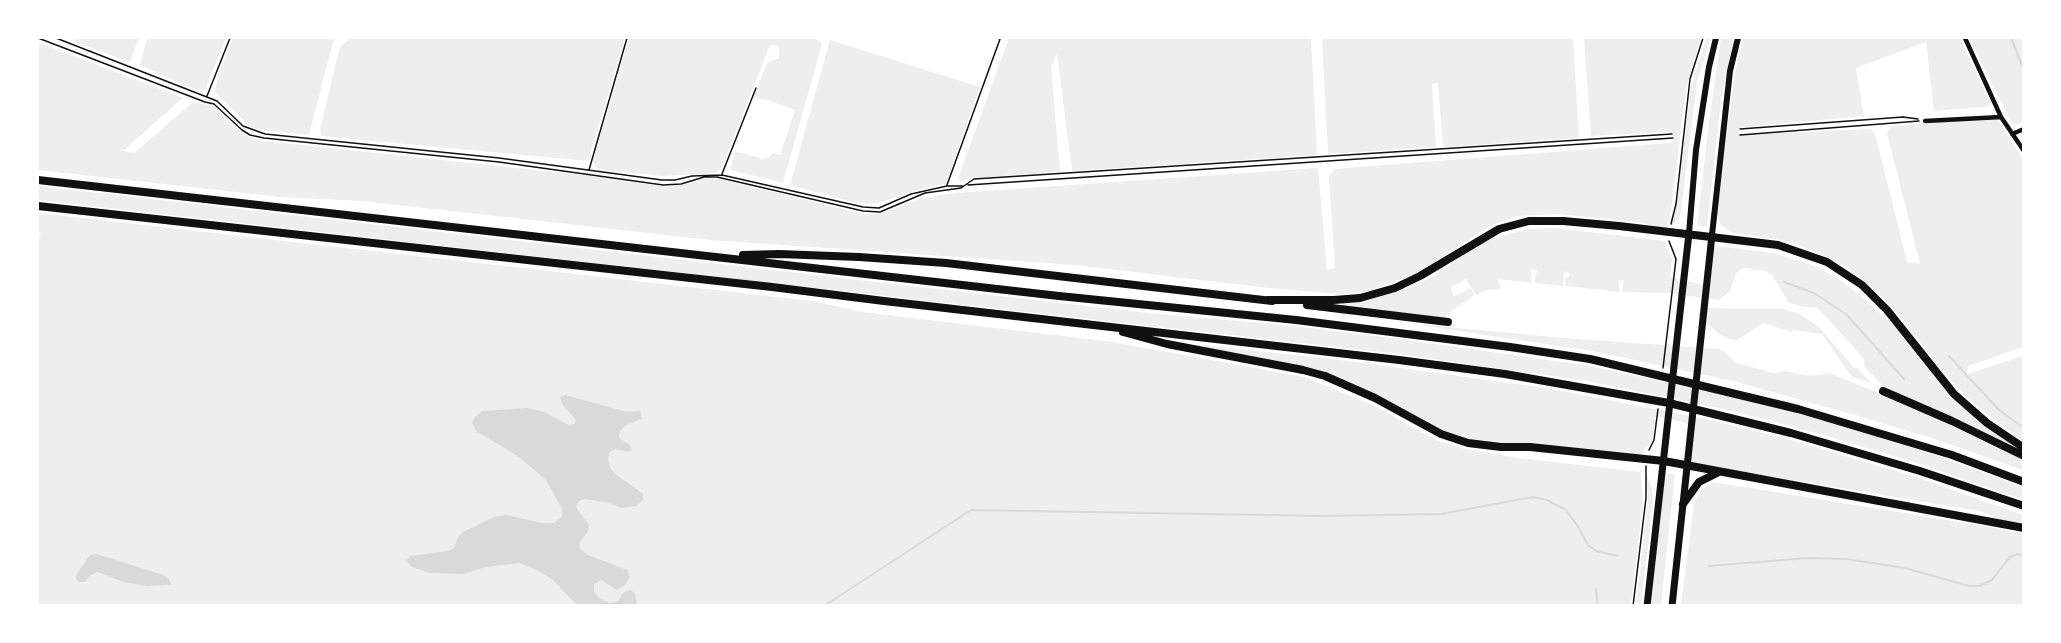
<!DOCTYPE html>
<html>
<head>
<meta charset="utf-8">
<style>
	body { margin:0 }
	#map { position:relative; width:2061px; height:643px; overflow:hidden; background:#fff; font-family:"Fira Sans Condensed",sans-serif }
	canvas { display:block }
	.frame { position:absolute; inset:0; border:39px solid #fff; pointer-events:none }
</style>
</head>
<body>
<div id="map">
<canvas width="2061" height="643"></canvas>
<div class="frame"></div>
</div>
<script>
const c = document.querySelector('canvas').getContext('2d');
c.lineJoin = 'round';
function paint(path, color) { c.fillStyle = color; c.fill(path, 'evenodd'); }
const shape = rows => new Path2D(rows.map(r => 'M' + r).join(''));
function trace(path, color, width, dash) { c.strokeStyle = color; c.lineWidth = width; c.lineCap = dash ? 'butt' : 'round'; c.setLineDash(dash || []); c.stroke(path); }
paint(shape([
	[73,38,139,38,130,62,75,42],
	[147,38,226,38,205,90,198,90,179,83,140,65],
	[233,38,336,38,333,42,309,135,261,130,251,127,215,92,218,75],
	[351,38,625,38,588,161,321,136,320,129,339,50,342,45],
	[629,38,814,38,822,44,783,183,730,170,735,151,763,159,770,157,773,153,780,155,795,110,767,100,753,98,767,63,779,58,779,46,770,45,729,150,722,167,716,173,663,176,598,170,593,161],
	[1009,38,1311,38,1317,155,1072,171,1057,54,1051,68,1060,172,973,178,960,181,958,178],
	[1322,38,1573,38,1579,138,1443,147,1438,83,1432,84,1436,147,1328,154],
	[1584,38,1701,38,1686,89,1671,211,1667,229,1659,229,1645,223,1558,214,1518,216,1490,226,1418,273,1365,292,1340,294,1259,287,1075,265,710,240,362,201,281,197,38,170,38,42,183,98,123,151,134,153,193,102,214,106,240,131,249,137,264,141,591,176,666,187,679,186,703,178,721,179,863,214,878,214,922,198,955,193,1318,168,1327,270,1335,268,1329,177,1334,169,1669,143,1674,140,1674,134,1667,132,1591,136],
	[1706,38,1711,38,1697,82,1681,211,1679,219,1672,226,1676,208,1691,87],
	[1721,38,1734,38,1721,100,1707,227,1697,225,1710,114],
	[1743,38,1960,38,1992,106,1934,111,1926,42,1856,68,1864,116,1744,127,1739,128,1739,135,1871,129,1876,137,1907,262,1920,264,1887,133,1891,126,1996,117,2023,159,2023,347,1968,366,1967,374,2023,356,2023,441,1985,413,1965,396,1938,366,1899,315,1876,291,1849,269,1825,256,1799,245,1775,239,1732,233,1721,225,1717,214,1728,122,1734,77],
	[1969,38,2023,38,2023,122,2014,125,2011,122],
	[830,40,980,87,946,184,928,187,879,203,868,204,848,201,790,185],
	[38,186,1148,313,1294,326,1401,339,1590,366,1731,396,1794,412,1924,451,2023,487,2023,500,1923,465,1823,435,1728,410,1587,381,1398,354,38,200],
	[38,213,813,301,862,312,1113,342,1304,377,1377,407,1415,429,1441,442,1461,448,1519,458,1641,472,1643,502,1631,605,38,605,38,234,43,233,38,232],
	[1556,228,1665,241,1666,246,1672,259,1670,277,1709,286,1714,248,1717,246,1773,253,1818,267,1840,280,1866,300,1894,326,1945,389,2011,443,2009,446,1883,386,1864,366,1864,359,1830,321,1816,307,1804,307,1789,303,1772,275,1766,271,1745,268,1740,270,1736,274,1730,291,1719,300,1669,293,1622,292,1624,280,1618,281,1620,292,1565,286,1566,277,1569,277,1569,273,1564,271,1563,286,1534,283,1537,271,1531,269,1531,283,1497,279,1502,289,1487,290,1476,295,1466,279,1451,287,1454,296,1471,288,1474,295,1444,317,1341,306,1342,303,1365,301,1410,287,1430,278,1486,240,1529,229],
	[1703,308,1784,309,1800,314,1819,327,1854,368,1856,367,1871,383,1852,377,1822,334,1793,330,1792,332,1763,323,1737,340,1732,340,1722,336,1697,315],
	[1405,323,1564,338,1719,349,1725,352,1736,363,1774,373,1785,371,1810,376,1829,373,1908,405,2023,460,2023,470,1932,438,1855,415,1733,381,1592,351],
	[1203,345,1357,362,1546,388,1706,419,1787,439,1916,477,2023,515,2023,525,2001,520,1980,511,1690,463,1694,426,1665,417,1655,417,1652,442,1644,451,1643,458,1465,439,1445,432,1376,395,1330,374,1261,358,1214,350,1203,347],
	[1665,473,1675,474,1661,605,1651,605],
	[1646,475,1652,488,1653,503,1641,605,1636,606,1648,498],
	[1713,482,1991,527,2023,534,2023,605,1681,605,1694,503,1700,491]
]), '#eee');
paint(shape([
	[565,395,627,412,640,411,642,419,626,425,620,431,619,438,630,445,632,449,630,452,615,449,609,453,608,460,610,468,618,476,643,494,643,500,636,506,621,508,606,502,585,499,579,501,576,506,579,512,589,525,588,531,579,544,580,549,588,555,627,570,630,577,625,585,617,590,601,580,594,584,594,592,599,598,609,603,618,601,623,593,630,590,635,593,637,605,577,605,552,579,535,569,520,563,485,567,463,574,430,573,412,567,406,561,410,556,448,551,454,548,458,537,463,532,494,517,506,515,542,523,554,523,562,517,562,509,546,480,518,456,476,431,472,423,475,417,482,411,527,408,542,411,569,425,574,424,576,420,562,404,560,397],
	[97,554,163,575,169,579,171,585,147,586,123,582,97,572,89,576,85,582,79,582,75,578,78,572,90,555]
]), '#d9d9d9');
trace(shape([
	[2011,38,2024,70],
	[1784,282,1814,293,1847,315,1904,379],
	[1949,356,1999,410,2024,428],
	[1709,566,1808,558,1846,559,1905,568,1969,586,1980,586,1992,580,2010,557,2018,554,2024,556],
	[1596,589,1598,606],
	[824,606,971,510,1323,516,1441,514,1533,497,1547,500,1566,510,1577,525,1588,545,1596,551,1618,556]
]), '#d9d9d9', 2);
trace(shape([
	[38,38,205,102,214,104,242,130,250,135,264,138,499,162,663,185,681,184,704,177,717,177,863,211,880,212,925,193,961,188,974,179,1672,134],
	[56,38,217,101,243,126,265,134,499,158,662,180,675,180,692,176,722,175,863,207,879,208,911,194,947,186,963,186],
	[207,96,230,38],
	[1740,129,1903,117,1918,119],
	[1740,135,1919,121],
	[589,170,627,38],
	[722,174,756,88],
	[947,185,1000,39,997,38],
	[968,185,1673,138],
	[1671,224,1676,204,1690,79,1703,38],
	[1663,368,1676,259,1669,241],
	[1649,450,1654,440,1658,409],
	[1633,606,1646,498,1646,466]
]), '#111', 1.5);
trace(shape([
	[1965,38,2001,117,2024,151],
	[1925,121,2001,117],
	[2012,134,2024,129]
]), '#111', 4.5);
trace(shape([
	[1689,233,1696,150,1709,67,1716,38],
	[1712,235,1730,71,1738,38]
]), '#111', 6);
trace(shape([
	[1647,606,1689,233],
	[1672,606,1712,235]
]), '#111', 7);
trace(shape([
	[38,180,1059,296,1296,320,1510,347,1590,359,1798,409,1952,455,2024,482],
	[38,206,772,287,884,301,1399,360,1505,374,1669,403,1791,433,1920,471,2024,506],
	[743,255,779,254,859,257,946,263,1272,301],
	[1268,300,1334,300,1360,298,1395,288,1420,276,1499,229,1529,221,1563,221,1619,226,1778,245,1827,262,1862,285,1887,310,1954,394,1987,423,2024,448],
	[1307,305,1448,322],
	[1123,332,1167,344,1303,370,1325,376,1375,398,1441,434,1468,443,1501,447,1530,447,1664,461,2024,528],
	[1883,391,1952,421,2024,456],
	[1683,504,1699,482,1719,472]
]), '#111', 8);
</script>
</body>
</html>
